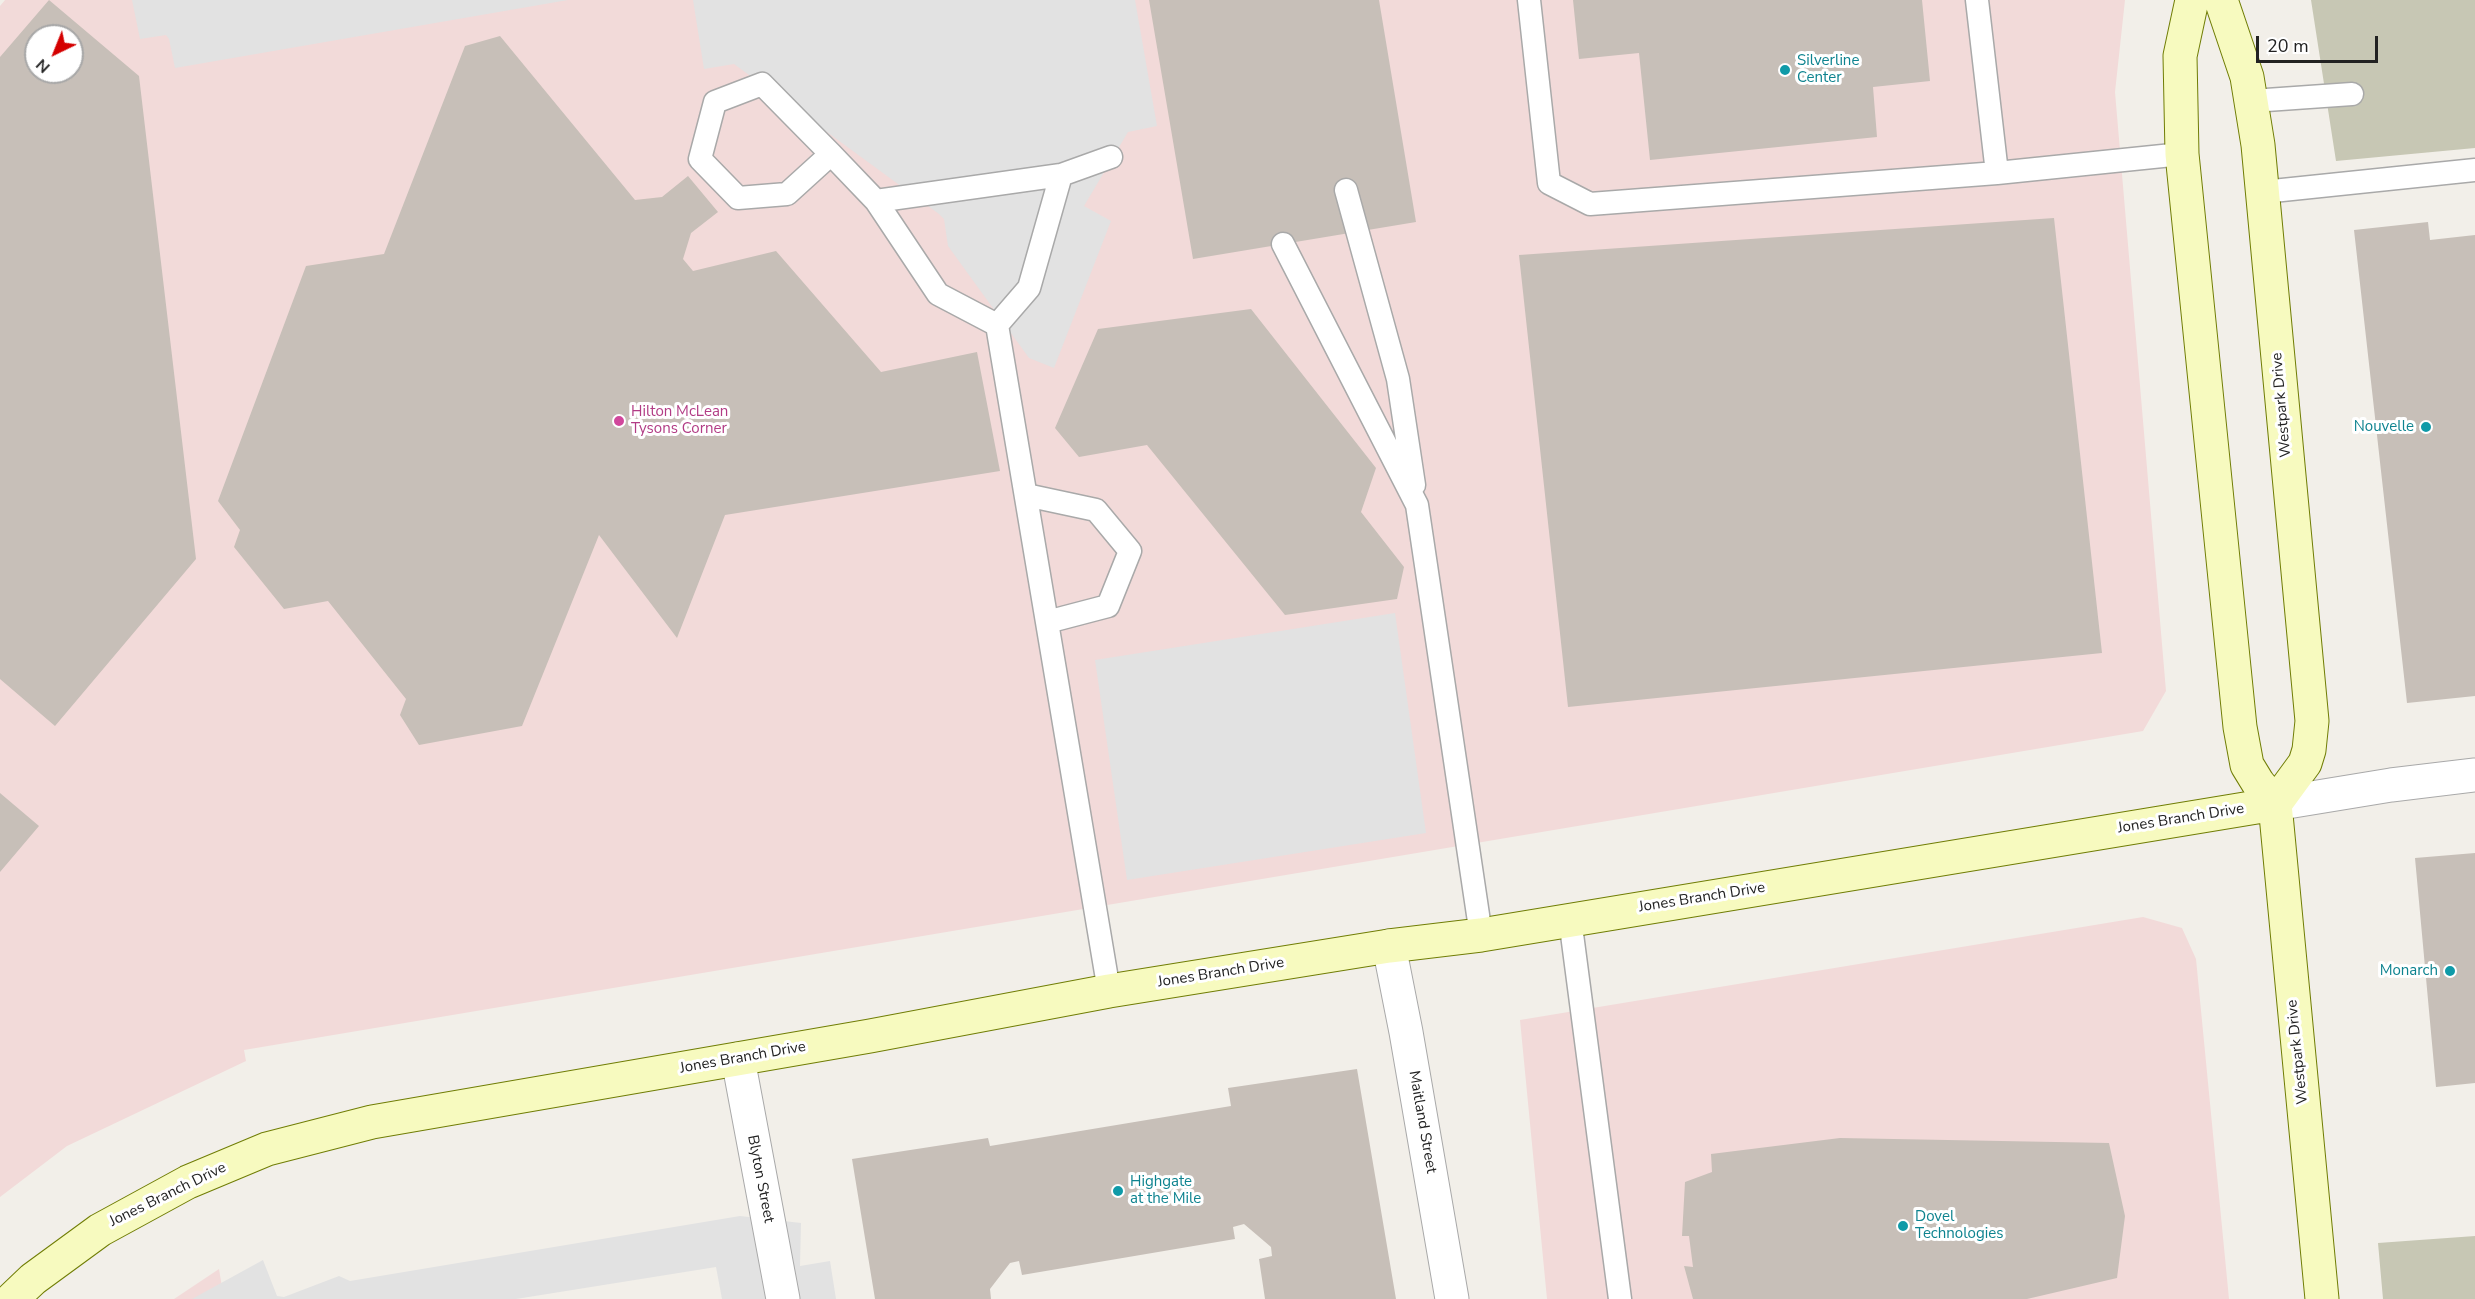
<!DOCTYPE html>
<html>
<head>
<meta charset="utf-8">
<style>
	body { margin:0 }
	#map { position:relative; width:2475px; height:1299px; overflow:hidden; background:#f2efe9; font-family:"Nunito Sans",sans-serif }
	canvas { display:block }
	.north { position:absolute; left:24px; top:24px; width:60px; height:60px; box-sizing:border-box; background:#fff; border:2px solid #a7a7a7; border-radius:50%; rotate:223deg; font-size:16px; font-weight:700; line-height:24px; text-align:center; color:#222 }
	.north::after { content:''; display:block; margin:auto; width:21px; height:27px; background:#d40000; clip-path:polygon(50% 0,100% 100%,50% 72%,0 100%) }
	.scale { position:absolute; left:2256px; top:36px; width:122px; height:27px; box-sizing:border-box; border:3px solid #222; border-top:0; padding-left:8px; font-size:18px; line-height:21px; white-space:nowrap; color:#222; -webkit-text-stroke:4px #fff; paint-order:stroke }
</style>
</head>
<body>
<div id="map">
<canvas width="2475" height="1299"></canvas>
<div class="north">N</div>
<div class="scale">20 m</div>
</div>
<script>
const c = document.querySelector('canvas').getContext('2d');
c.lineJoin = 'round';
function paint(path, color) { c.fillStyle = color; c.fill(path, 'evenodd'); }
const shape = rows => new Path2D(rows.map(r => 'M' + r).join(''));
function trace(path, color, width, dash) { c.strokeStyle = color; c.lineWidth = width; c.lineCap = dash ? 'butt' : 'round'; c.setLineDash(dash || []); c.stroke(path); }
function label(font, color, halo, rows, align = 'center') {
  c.font = font + ' "Nunito Sans",sans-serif'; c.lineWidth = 6; c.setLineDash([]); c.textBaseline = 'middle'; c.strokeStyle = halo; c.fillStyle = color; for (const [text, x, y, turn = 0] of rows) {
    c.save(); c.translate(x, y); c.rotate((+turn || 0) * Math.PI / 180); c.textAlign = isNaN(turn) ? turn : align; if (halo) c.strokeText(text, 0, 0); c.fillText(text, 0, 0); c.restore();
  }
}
paint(shape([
	[5,0,2125,0,2115,92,2166,691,2143,731,244,1050,246,1061,67,1146,0,1197,0,6],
	[36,36,72,36,72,72,36,72],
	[2143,917,2182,928,2196,959,2229,1299,1547,1299,1520,1020],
	[219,1269,224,1299,174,1299]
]), '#f2dad9');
paint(shape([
	[2311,0,2475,0,2475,148,2336,161],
	[2475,1236,2475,1299,2383,1299,2378,1243]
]), '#c7c7b4');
paint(shape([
	[132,0,568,0,175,68,169,39,166,35,140,39],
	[693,0,1135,0,1157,126,1128,132,1084,206,1111,221,1054,368,1029,358,948,246,944,219,939,214,734,64,704,69],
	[1395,613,1426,833,1127,880,1095,660],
	[740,1216,801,1223,800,1266,830,1261,836,1299,722,1299,716,1267,516,1299,192,1299,263,1260,277,1296,284,1297,339,1276,350,1281]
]), '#e2e2e2');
paint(shape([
	[49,0,139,76,196,559,55,726,0,679,0,57],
	[36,36,72,36,72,72,36,72],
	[1149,0,1379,0,1416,222,1193,259],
	[1573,0,1922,0,1930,81,1873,87,1877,137,1650,160,1639,53,1579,59],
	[500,36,635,200,662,197,688,176,718,212,691,233,683,259,693,271,776,251,881,372,977,352,1000,471,725,515,677,638,599,535,522,726,419,745,400,715,406,699,328,601,284,609,234,547,240,530,218,501,306,266,384,254,465,46],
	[2054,218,2102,653,1568,707,1519,255],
	[2428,222,2430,240,2475,235,2475,696,2407,703,2354,230],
	[1251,309,1376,468,1361,512,1404,567,1397,599,1285,615,1147,445,1079,457,1055,428,1098,329],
	[0,793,39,826,0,872],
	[2475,853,2475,1083,2436,1087,2415,858],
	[1357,1069,1396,1299,1265,1299,1259,1259,1272,1256,1271,1247,1244,1224,1233,1227,1235,1239,1022,1275,1019,1261,1010,1263,990,1289,991,1299,875,1299,852,1159,988,1138,990,1146,1231,1106,1228,1088],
	[1840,1138,2109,1143,2125,1216,2117,1278,2027,1299,1693,1299,1684,1266,1693,1267,1689,1236,1682,1236,1685,1182,1712,1172,1711,1154]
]), '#c7bfb8');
const lane = shape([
	[1529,0,1549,183,1590,204,1997,173,2182,154],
	[1977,0,1997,173],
	[2252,101,2352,94],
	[831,154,787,194,738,198,700,159,715,102,762,84,831,154,876,201,1061,175,1111,157],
	[1346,190,1398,379,1414,485],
	[2263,192,2475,170],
	[876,201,938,294,997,325],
	[1283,244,1417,505,1481,935],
	[997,325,1109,991],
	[997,325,1029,288,1061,175],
	[1026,495,1096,510,1130,551,1108,606,1047,622],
	[1570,919,1620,1299]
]);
const street = shape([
	[2275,804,2391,785,2475,775],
	[1389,946,1406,1032,1452,1299],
	[738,1059,783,1299]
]);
const secondary = shape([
	[2192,0,2180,56,2182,154,2240,727,2247,765,2258,783,2275,804,2322,1299],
	[2221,0,2247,77,2258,145,2312,721,2309,750,2305,763,2275,804],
	[12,1299,33,1279,100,1230,188,1182,267,1149,372,1122,870,1036,1109,991,1389,946,1481,935,2275,804]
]);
trace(lane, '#a9a9a9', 25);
trace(street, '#a9a9a9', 35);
trace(secondary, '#707d05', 35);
trace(lane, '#fff', 22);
trace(street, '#fff', 33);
trace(secondary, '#f7fabf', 33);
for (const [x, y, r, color] of [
	[1785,70,6,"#0f9aa8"],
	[619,421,6,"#d1479c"],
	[2426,427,6,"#0f9aa8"],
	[2450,971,6,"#0f9aa8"],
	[1118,1191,6,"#0f9aa8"],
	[1903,1226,6,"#0f9aa8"]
]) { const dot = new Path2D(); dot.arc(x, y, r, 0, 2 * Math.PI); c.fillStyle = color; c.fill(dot); trace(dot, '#fff', 2); }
label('15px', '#0d838f', '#fff', [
	["Silverline",1797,61],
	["Center",1797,78],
	["Nouvelle",2414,427,"right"],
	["Monarch",2438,971,"right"],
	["Highgate",1130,1182],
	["at the Mile",1130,1199],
	["Dovel",1915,1217],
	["Technologies",1915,1234]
], 'left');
label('15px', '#222', '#fff', [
	["Westpark Drive",2282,405,-95],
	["Jones Branch Drive",2181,819,-9],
	["Jones Branch Drive",1702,898,-9],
	["Jones Branch Drive",1221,973,-9],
	["Westpark Drive",2298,1052,-96],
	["Jones Branch Drive",743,1058,-10],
	["Maitland Street",1422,1122,80],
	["Blyton Street",760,1179,79],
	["Jones Branch Drive",168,1195,-26]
]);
label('15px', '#b23c85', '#fff', [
	["Hilton McLean",631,412],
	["Tysons Corner",631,429]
], 'left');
</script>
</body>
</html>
